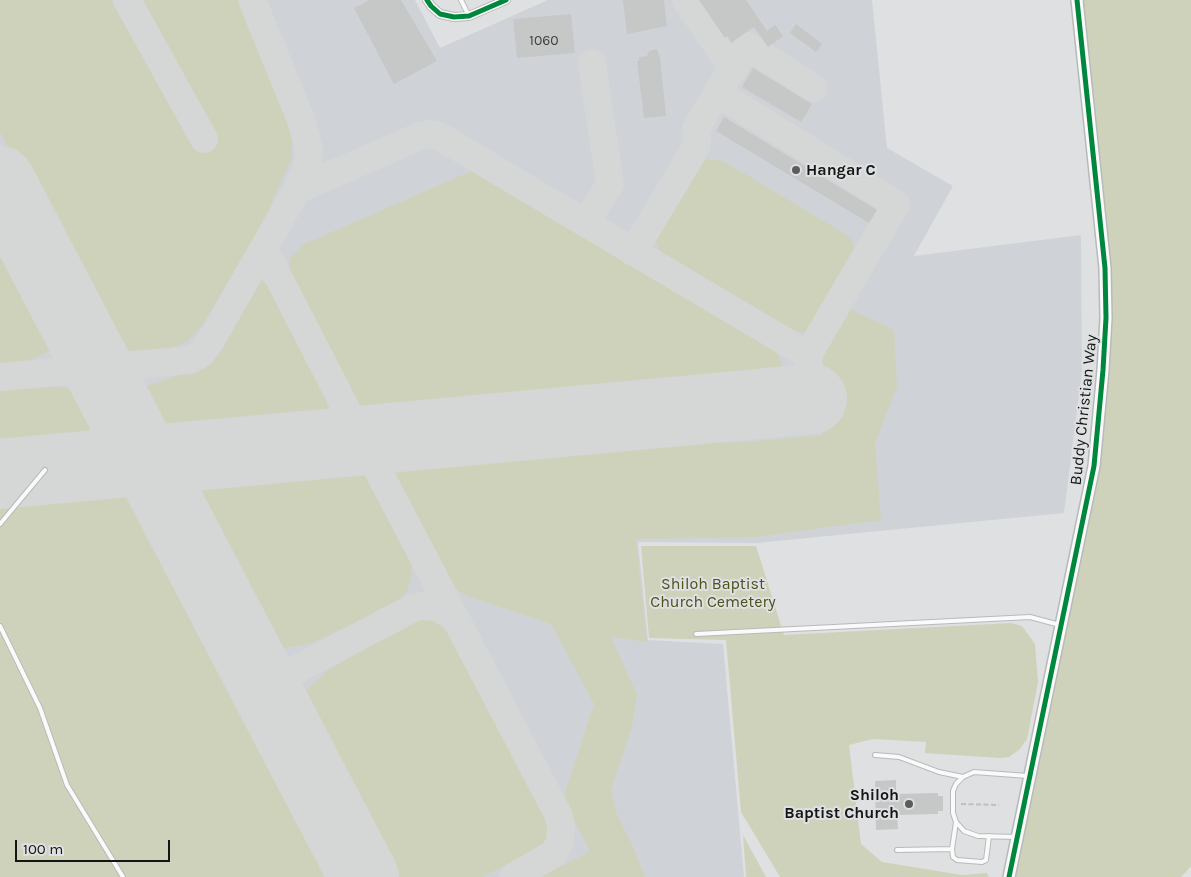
<!DOCTYPE html>
<html>
<head>
<meta charset="utf-8">
<style>
	body { margin:0 }
	#map { position:relative; width:1191px; height:877px; overflow:hidden; background:#dfe0e1; font-family:Karla,sans-serif }
	canvas { display:block }
	.scale { position:absolute; left:15px; top:840px; width:155px; height:22px; box-sizing:border-box; border:2px solid #141515; border-top:0; padding-left:6px; font-size:15px; line-height:18px; white-space:nowrap; color:#141515; -webkit-text-stroke:4px #dee0e2; paint-order:stroke }
</style>
</head>
<body>
<div id="map">
<canvas width="1191" height="877"></canvas>
<div class="scale">100 m</div>
</div>
<script>
const c = document.querySelector('canvas').getContext('2d');
c.lineJoin = 'round';
function paint(path, color) { c.fillStyle = color; c.fill(path, 'evenodd'); }
const shape = rows => new Path2D(rows.map(r => 'M' + r).join(''));
function trace(path, color, width, dash) { c.strokeStyle = color; c.lineWidth = width; c.lineCap = dash ? 'butt' : 'round'; c.setLineDash(dash || []); c.stroke(path); }
function label(font, color, halo, rows, align = 'center') {
  c.font = font + ' Karla,sans-serif'; c.lineWidth = 4; c.setLineDash([]); c.textBaseline = 'middle'; c.strokeStyle = halo; c.fillStyle = color; for (const [text, x, y, turn = 0] of rows) {
    c.save(); c.translate(x, y); c.rotate((+turn || 0) * Math.PI / 180); c.textAlign = isNaN(turn) ? turn : align; if (halo) c.strokeText(text, 0, 0); c.fillText(text, 0, 0); c.restore();
  }
}
paint(shape([
	[0,0,415,0,440,48,548,0,872,0,887,148,953,186,914,256,1081,235,1082,371,1064,513,756,543,638,542,648,640,723,644,744,877,0,877]
]), '#cfd3d8');
paint(shape([
	[0,0,111,0,194,148,215,135,139,0,240,0,286,114,292,134,292,158,264,220,204,323,187,342,161,351,141,352,114,349,0,132],
	[1082,0,1191,0,1191,866,1181,877,1014,877,1097,479,1109,375,1111,288],
	[704,160,717,160,725,162,847,235,853,242,856,261,818,325,803,333,788,329,665,256,659,250,655,240,657,227,693,168],
	[476,169,622,256,623,255,764,337,775,349,783,366,726,372,705,386,372,417,363,415,293,281,289,264,291,257,302,245],
	[0,234,57,343,45,354,21,363,0,366],
	[259,279,268,286,274,295,328,400,329,411,325,420,159,434,140,394,149,385,203,367,210,362,217,355],
	[845,307,894,330,897,387,875,443,881,520,755,537,636,539,647,642,611,637,637,695,632,727,611,790,616,812,631,842,645,877,540,877,590,851,567,806,565,792,594,704,551,624,467,596,454,589,392,473,392,461,702,433,732,443,823,435,816,358],
	[61,387,82,390,106,438,0,449,0,388],
	[360,463,411,561,412,575,407,591,397,602,387,608,312,643,274,651,182,480],
	[131,484,337,877,0,877,0,497],
	[641,546,756,546,784,635,1011,623,1022,626,1035,644,1038,682,1027,739,1019,750,1009,757,1000,758,925,753,926,742,873,739,849,745,861,844,882,862,962,875,987,873,989,877,780,877,741,812,726,640,649,638],
	[427,617,439,620,447,628,550,825,550,835,543,847,482,877,391,877,297,699,327,671,400,627,419,618],
	[743,835,766,877,746,877]
]), '#ced2ba');
trace(shape([
	[127,0,204,139],
	[686,0,733,69],
	[717,93,748,46,813,88],
	[297,190,420,136,430,134,439,136,808,355,812,399],
	[585,223,610,184,592,64],
	[264,249,362,440,559,816,561,826,560,843,553,854,513,877],
	[633,252,689,159,697,145,696,129,717,93,896,204,808,355],
	[0,377,190,360,201,354,210,342,297,190,308,164,309,149,301,120,252,0],
	[265,686,413,608,421,606,437,607,451,615,458,623]
]), '#d5d6d6', 28);
trace(shape([
	[0,181,364,877],
	[0,474,812,399]
]), '#d5d6d6', 70);
paint(shape([
	[370,0,401,0,437,61,394,84,354,8],
	[623,0,664,0,667,26,627,34],
	[699,0,746,0,767,31,775,25,783,36,768,47,754,27,731,43,727,36,725,38],
	[571,14,575,53,517,58,513,19],
	[796,24,822,44,816,52,790,33],
	[657,49,660,58,666,116,644,118,637,61,639,61,639,57,647,56,649,51],
	[753,68,812,104,801,122,742,87],
	[724,117,877,210,869,223,716,131],
	[896,780,896,794,938,793,938,796,943,796,943,811,938,811,938,814,897,815,898,829,876,830,875,781]
]), '#c6c7c7');
const lane = shape([
	[461,0,469,16],
	[0,524,45,470],
	[0,626,40,708,67,785,123,877],
	[696,634,1030,617,1060,625],
	[875,755,899,757,939,772,963,777],
	[956,822,952,849,953,857,957,860,982,862,986,860,989,836],
	[1017,837,978,836,964,831,956,822,953,813,953,791,956,784,963,777,974,772,1028,776],
	[897,850,952,849]
]);
const street = shape([
	[427,0,431,6,440,14,454,17,469,16,506,0]
]);
const secondary = shape([
	[1009,877,1094,466,1103,370,1106,318,1105,268,1077,0]
]);
trace(lane, '#b8baba', 6);
trace(street, '#b8baba', 10);
trace(secondary, '#b8baba', 14);
trace(shape([
	[961,804,999,805]
]), '#bebfbf', 2, [5, 2.5]);
trace(lane, '#fafafa', 4);
trace(street, '#fafafa', 8);
trace(secondary, '#fafafa', 11);
trace(shape([
	[427,0,431,6,440,14,454,17,469,16,506,0],
	[1009,877,1094,466,1103,370,1106,318,1105,268,1077,0]
]), '#00873e', 5);
for (const [x, y, r, color] of [
	[796,170,5,"#5b5c5c"],
	[909,804,5,"#5b5c5c"]
]) { const dot = new Path2D(); dot.arc(x, y, r, 0, 2 * Math.PI); c.fillStyle = color; c.fill(dot); trace(dot, '#dee0e2', 2); }
label('14px', '#404242', null, [
	["1060",544,41]
]);
label('bold 16px', '#141515', '#dee0e2', [
	["Hangar C",806,170],
	["Shiloh",899,795,"right"],
	["Baptist Church",899,813,"right"]
], 'left');
label('16px', '#141515', '#dee0e2', [
	["Buddy Christian Way",1084,410,-84]
]);
label('16px', '#4d511a', '#dee0e2', [
	["Shiloh Baptist",713,584],
	["Church Cemetery",713,602]
]);
</script>
</body>
</html>
